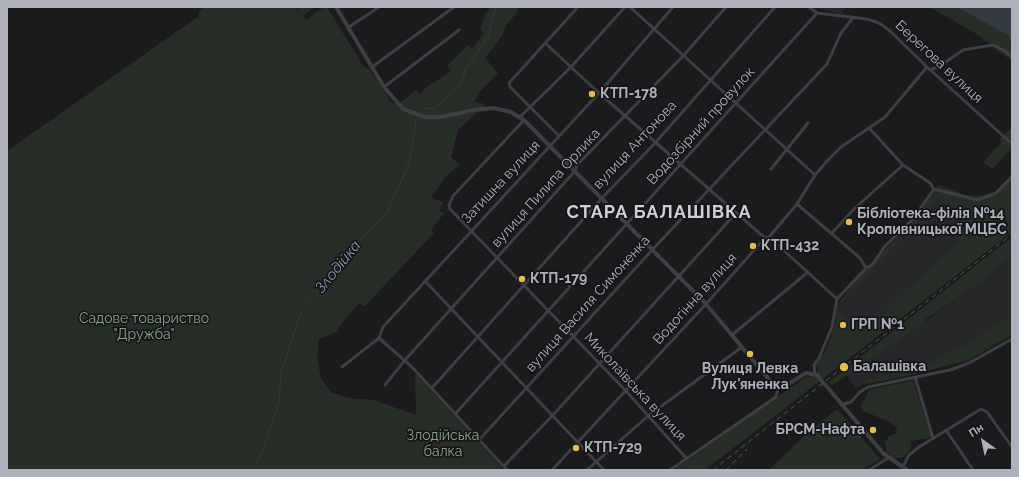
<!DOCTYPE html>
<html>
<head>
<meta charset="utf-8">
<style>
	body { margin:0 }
	#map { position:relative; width:1019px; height:477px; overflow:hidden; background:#1b1b1d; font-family:Raleway,sans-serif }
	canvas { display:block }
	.frame { position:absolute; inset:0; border:8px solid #aeb1bb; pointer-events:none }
	.north { position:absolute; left:963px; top:421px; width:40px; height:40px; -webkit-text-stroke:3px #161618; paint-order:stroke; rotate:327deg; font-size:11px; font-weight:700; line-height:16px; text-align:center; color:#aeb1bb }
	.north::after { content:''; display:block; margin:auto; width:14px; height:18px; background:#aeb1bb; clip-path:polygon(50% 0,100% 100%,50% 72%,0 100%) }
</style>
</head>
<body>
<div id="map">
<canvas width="1019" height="477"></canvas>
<div class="frame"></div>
<div class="north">Пн</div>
</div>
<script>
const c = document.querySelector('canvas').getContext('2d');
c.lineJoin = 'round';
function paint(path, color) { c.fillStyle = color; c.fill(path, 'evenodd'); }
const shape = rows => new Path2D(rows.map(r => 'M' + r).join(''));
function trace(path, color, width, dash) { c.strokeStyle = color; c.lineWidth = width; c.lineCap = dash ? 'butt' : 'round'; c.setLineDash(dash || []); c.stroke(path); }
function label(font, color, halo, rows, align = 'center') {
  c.font = font + ' Raleway,sans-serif'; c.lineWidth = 3.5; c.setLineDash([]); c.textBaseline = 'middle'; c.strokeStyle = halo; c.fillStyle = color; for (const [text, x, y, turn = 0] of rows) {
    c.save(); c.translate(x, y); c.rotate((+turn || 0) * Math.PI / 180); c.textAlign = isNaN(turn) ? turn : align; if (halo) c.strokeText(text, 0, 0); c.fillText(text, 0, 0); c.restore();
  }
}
paint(shape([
	[813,7,847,7,840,14],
	[939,198,966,225,961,230,961,238,861,332,837,309,841,303],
	[1012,256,1012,315,962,346,961,345,924,366,865,380,866,384,855,388,847,375,926,322,925,321,981,282,981,279]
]), '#27272a');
paint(shape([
	[204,7,294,7,301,15,296,7,314,7,303,16,306,20,324,7,327,7,364,67,369,69,392,103,401,102,416,90,421,95,424,89,451,71,447,66,468,45,472,49,484,33,480,30,485,14,491,7,517,7,517,13,507,24,502,36,485,58,498,73,479,93,474,102,486,104,458,130,451,157,460,165,446,176,431,198,443,202,439,212,445,212,431,230,434,233,365,306,359,303,341,324,337,332,319,339,317,357,321,379,331,392,348,398,374,400,416,415,415,373,504,470,7,470,7,151,199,16,199,11],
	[924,7,957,7,1007,35,1012,43,1012,61,975,33,933,9],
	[1012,127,1012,148,992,169,983,162,1002,142,1000,139],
	[1012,173,1012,232,705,470,674,470,806,377,813,376,818,372,816,365,826,350,835,325,837,307,840,301,865,270,871,267,889,245,913,222,938,185,965,195,985,196,995,192],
	[939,199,966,225,961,230,961,238,861,332,837,309,841,303],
	[1012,237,1012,256,982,279,981,282,925,320,926,322,831,386,829,382],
	[1012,315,1012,335,969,360,912,375,866,384,865,380,924,366,961,345,962,346],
	[913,380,931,436,929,438,910,441,912,446,909,452,903,457,896,458,890,455,886,450,885,442,889,436,897,433,896,427,888,421,863,411,861,406,869,390],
	[837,409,880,459,862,470,771,470,770,469,805,435]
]), '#272e28');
paint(shape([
	[957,7,1012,7,1012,43,1007,35]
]), '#333a42');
trace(shape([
	[421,112,426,108,435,109,461,84,466,69,488,37,496,7],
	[306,305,332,279,343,256,387,213,409,163,416,121],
	[251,470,261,455,279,402,281,373,302,309]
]), '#333a42', 1);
trace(shape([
	[630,7,815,175],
	[809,7,817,13,867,19,879,23,889,30,927,67,1012,144],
	[349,27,379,7],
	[545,43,599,93,765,238],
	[372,67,454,7],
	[930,70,940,66,963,50,993,45,1005,51,1012,57],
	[384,87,459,30],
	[520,117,571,67,625,7],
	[524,120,453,196,449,205,450,209,626,391,686,458],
	[870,129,903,165,930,183,934,189],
	[559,136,510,87,509,83,578,7],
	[771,169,808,123],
	[797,204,860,258,866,268],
	[832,233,854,209,903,165],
	[769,237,837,299],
	[425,281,604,470],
	[732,335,808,272],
	[379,338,412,367,507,470],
	[342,367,379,338,383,327,599,93,673,7],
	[815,374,814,365,819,358,832,327,837,299,866,268,872,265,885,246,912,220,934,189,977,200,996,193,1012,177],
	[915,377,933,438],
	[385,385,405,360,575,171,577,165,684,55,726,7],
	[432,388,602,198,656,142,775,7],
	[841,405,851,402,860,392,868,387,950,370,969,363,1012,339],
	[456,413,817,13],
	[946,430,973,470],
	[479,440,653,249,827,64,841,33,852,19],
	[504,466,553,415,736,213],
	[903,467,909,455,919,447,981,409,987,412,1012,447],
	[552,470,706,304,765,238,769,237,797,204,815,175,828,160,841,147,885,117,927,67],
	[587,470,648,416,742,347],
	[670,470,776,397,779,386],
	[869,470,888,458]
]), '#3e3e43', 3);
trace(shape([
	[336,7,384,87,403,109,425,117,441,117,474,110,494,108,511,112,524,120,706,304,771,382,785,386,806,373,817,375,883,453,907,470]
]), '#3e3e43', 4);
trace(shape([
	[713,470,1012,234],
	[726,470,747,449]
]), '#55565c', 1, [5, 4]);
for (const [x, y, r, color] of [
	[592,94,4,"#e4be4c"],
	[849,222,4,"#e4be4c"],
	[753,246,4,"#e4be4c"],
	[522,279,4,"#e4be4c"],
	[843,325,4,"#e4be4c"],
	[750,354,4,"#e4be4c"],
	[844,367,5,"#e4be4c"],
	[873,430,4,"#e4be4c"],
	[576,448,4,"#e4be4c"]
]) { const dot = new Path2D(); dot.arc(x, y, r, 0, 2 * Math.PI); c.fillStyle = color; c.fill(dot); trace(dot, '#161618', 1.5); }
label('14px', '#aeb1bb', '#161618', [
	["Берегова вулиця",939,62,43],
	["Водозбірний провулок",701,126,-48],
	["вулиця Антонова",635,145,-47],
	["Затишна вулиця",501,182,-47],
	["вулиця Пилипа Орлика",546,188,-48],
	["Водогінна вулиця",695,299,-48],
	["вулиця Василя Симоненка",588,304,-48],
	["Миколаївська вулиця",635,387,47]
]);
label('bold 14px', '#aeb1bb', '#161618', [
	["КТП-178",600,94],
	["Бібліотека-філія №14",857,214],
	["Кропивницької МЦБС",857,230],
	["КТП-432",761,246],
	["КТП-179",530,279],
	["ГРП №1",851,325],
	["Балашівка",853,367],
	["Вулиця Левка",750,369,"center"],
	["Лук'яненка",750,385,"center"],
	["БРСМ-Нафта",865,430,"right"],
	["КТП-729",584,448]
], 'left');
label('14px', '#87a48c', '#161618', [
	["Садове товариство",144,319],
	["\"Дружба\"",144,335],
	["Злодійська",443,436],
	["балка",443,452]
]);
label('italic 15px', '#899bb2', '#161618', [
	["Злодійка",338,267,-51]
]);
c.letterSpacing = '1px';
label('bold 18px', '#cfd0d7', '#161618', [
	["СТАРА БАЛАШІВКА",659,213]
]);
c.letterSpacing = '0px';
</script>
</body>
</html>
